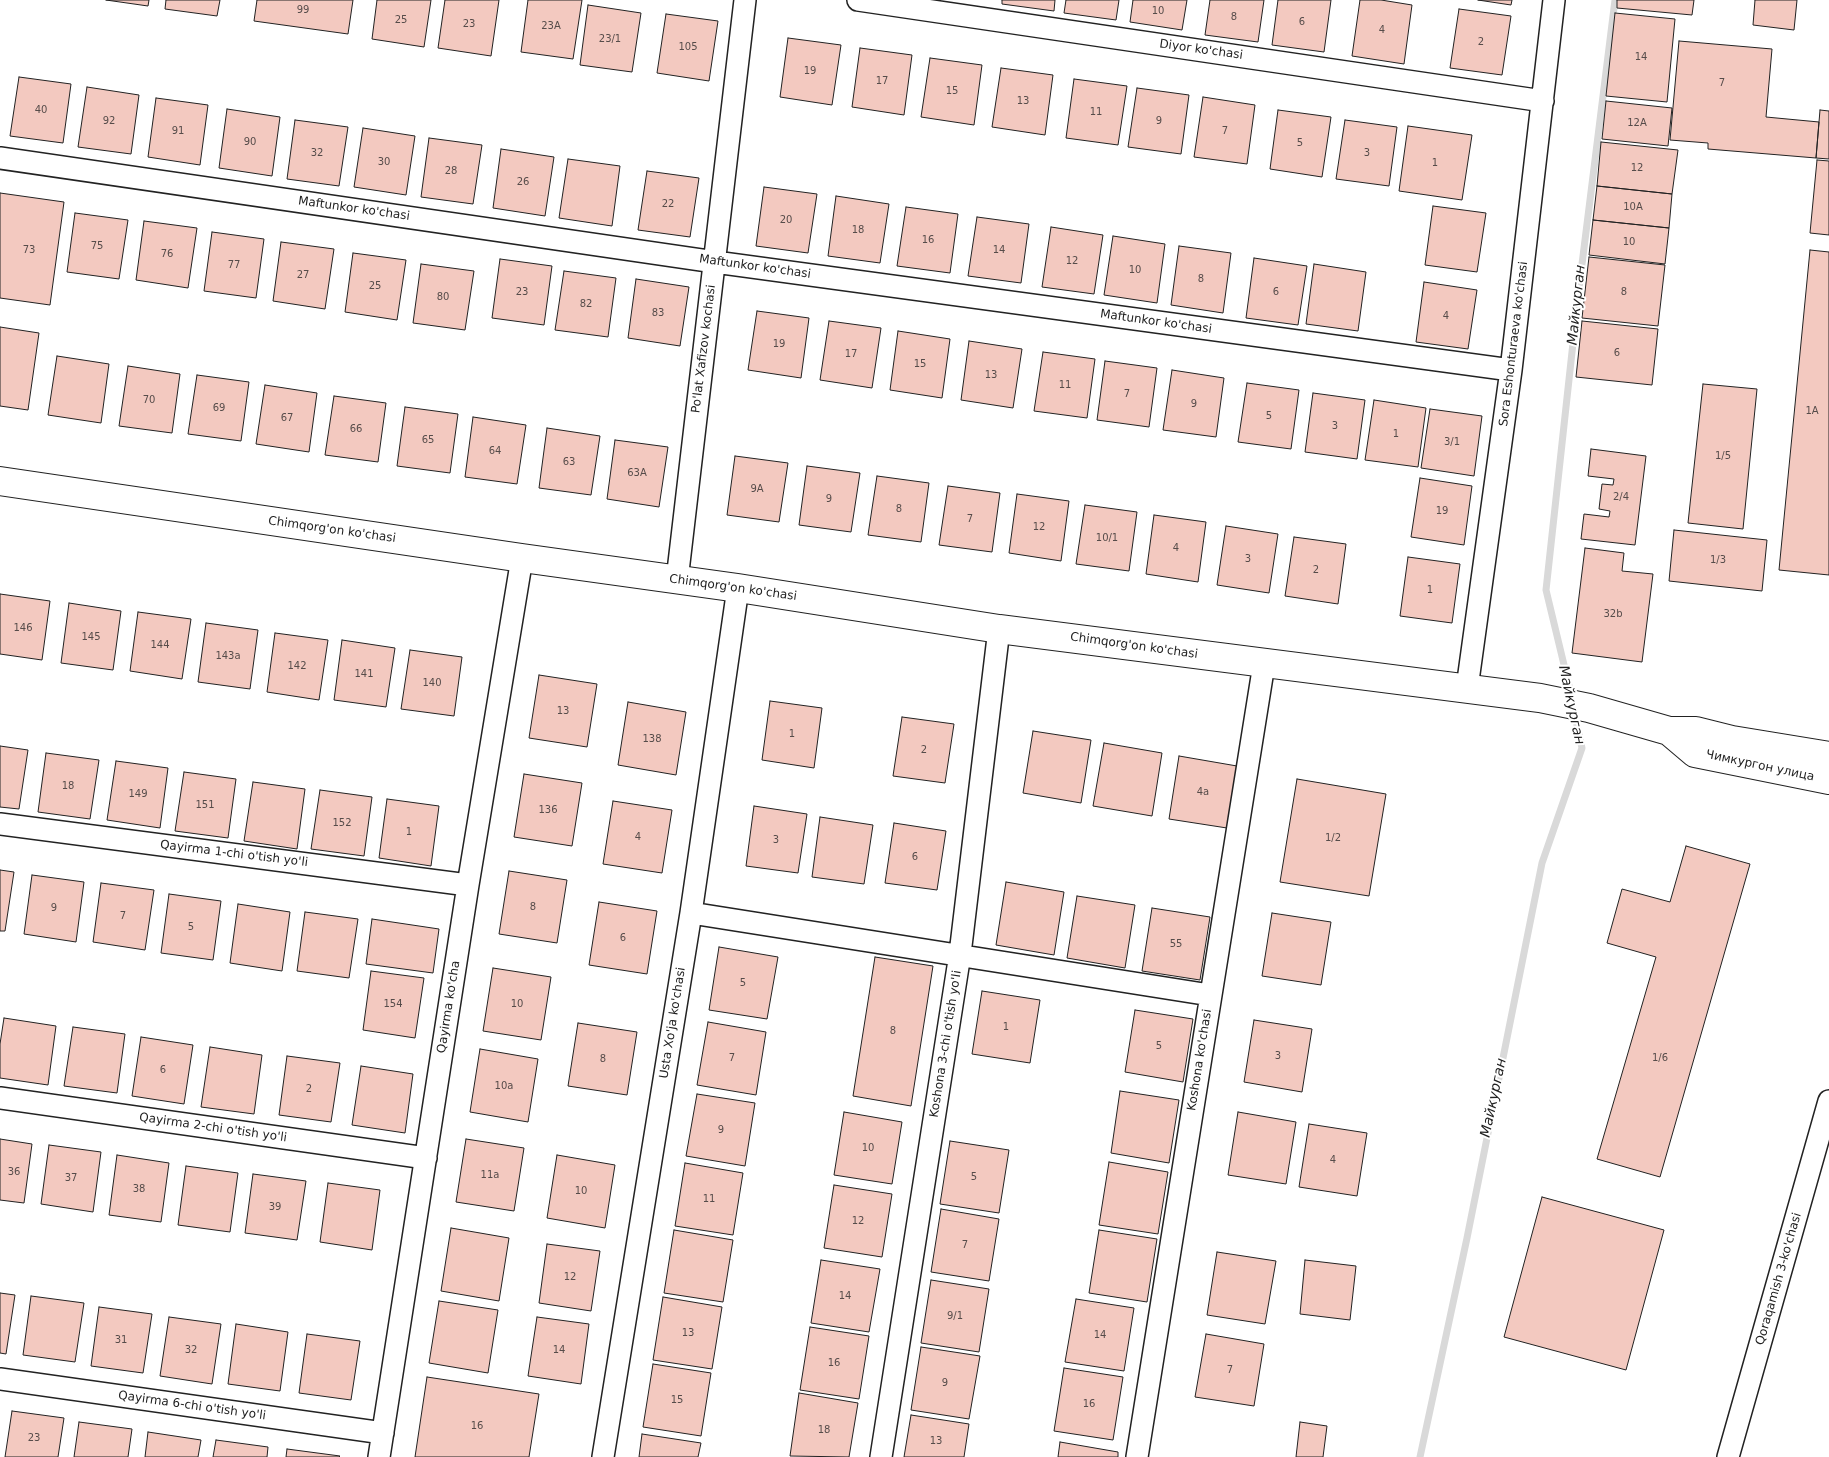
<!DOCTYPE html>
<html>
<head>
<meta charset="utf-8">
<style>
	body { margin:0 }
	canvas { display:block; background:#fff }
</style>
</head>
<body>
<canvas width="1829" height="1457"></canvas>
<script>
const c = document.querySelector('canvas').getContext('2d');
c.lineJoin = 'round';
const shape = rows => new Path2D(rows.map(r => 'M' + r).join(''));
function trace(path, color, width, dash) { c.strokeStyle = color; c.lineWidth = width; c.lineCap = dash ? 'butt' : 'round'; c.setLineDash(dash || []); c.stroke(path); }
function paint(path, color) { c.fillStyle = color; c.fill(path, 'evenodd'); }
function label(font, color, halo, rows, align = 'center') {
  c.font = font + ' "DejaVu Sans",sans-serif'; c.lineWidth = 4; c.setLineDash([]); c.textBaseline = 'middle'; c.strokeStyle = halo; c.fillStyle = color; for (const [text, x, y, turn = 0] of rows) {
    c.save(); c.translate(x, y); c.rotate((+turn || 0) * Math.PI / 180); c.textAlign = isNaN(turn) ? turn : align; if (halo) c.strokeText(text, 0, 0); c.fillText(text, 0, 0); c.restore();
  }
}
trace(shape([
	[1572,698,1546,590,1579,288,1615,0],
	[1420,1457,1467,1238,1542,863,1582,748,1574,711]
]), '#d9d9d9', 7);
const building = shape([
	[106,0,149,0,148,6,106,0],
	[166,0,220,0,217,16,165,9,166,0],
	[257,0,353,0,348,34,254,21,257,0],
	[377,0,431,0,424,47,372,39,377,0],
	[445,0,499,0,491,56,438,48,445,0],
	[528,0,582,0,573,59,521,52,528,0],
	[1002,0,1055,0,1054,11,1002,4,1002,0],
	[1066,0,1119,0,1116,20,1064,13,1066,0],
	[1133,0,1187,0,1182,30,1130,22,1133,0],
	[1210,0,1264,0,1258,42,1205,35,1210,0],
	[1278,0,1331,0,1324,52,1272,45,1278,0],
	[1360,0,1381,0,1412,5,1404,64,1352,56,1360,0],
	[1478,0,1512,0,1511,5,1478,0],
	[1617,0,1694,0,1692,15,1617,8,1617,0],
	[1755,0,1797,0,1794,30,1753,25,1755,0],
	[588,5,641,13,632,72,580,65,588,5],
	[1459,9,1511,16,1502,75,1450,68,1459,9],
	[1615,13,1675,19,1667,102,1606,96,1615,13],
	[666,14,718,21,709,81,657,73,666,14],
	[788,38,841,45,832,105,780,97,788,38],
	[1679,41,1772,49,1766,117,1819,122,1816,158,1708,149,1708,143,1670,140,1679,41],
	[860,48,912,55,904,115,852,107,860,48],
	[930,58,982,65,974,125,921,117,930,58],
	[1001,68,1053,75,1045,135,992,127,1001,68],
	[19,77,71,84,63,143,10,136,19,77],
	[1074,79,1127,86,1118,145,1066,138,1074,79],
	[87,87,139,95,131,154,78,147,87,87],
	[1137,88,1189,95,1181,154,1128,147,1137,88],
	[1203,97,1255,105,1247,164,1194,157,1203,97],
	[156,98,208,105,200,165,148,157,156,98],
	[1606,101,1672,108,1668,146,1602,139,1606,101],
	[227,109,280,117,272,176,219,168,227,109],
	[1278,110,1331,117,1322,177,1270,169,1278,110],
	[1820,110,1829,111,1829,159,1816,158,1820,110],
	[295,120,348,127,339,186,287,179,295,120],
	[1345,120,1397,127,1389,186,1336,179,1345,120],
	[1408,126,1472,135,1462,200,1399,191,1408,126],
	[363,128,415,136,406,195,354,187,363,128],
	[429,138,482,145,473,204,421,197,429,138],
	[1601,142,1678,150,1672,194,1597,186,1601,142],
	[501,149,554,157,545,216,493,208,501,149],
	[568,159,620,166,612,226,559,218,568,159],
	[1817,160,1829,161,1829,235,1810,233,1817,160],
	[647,171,699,178,690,237,638,230,647,171],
	[1597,186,1672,194,1669,228,1593,220,1597,186],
	[764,187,817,194,808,253,756,246,764,187],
	[0,193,64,202,50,305,0,298,0,193],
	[836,196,889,204,880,263,828,256,836,196],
	[1433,206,1486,213,1477,272,1425,265,1433,206],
	[906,207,958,214,950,273,897,266,906,207],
	[75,213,128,220,119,279,67,272,75,213],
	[977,217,1029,224,1021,283,968,276,977,217],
	[1593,220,1669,228,1665,264,1589,255,1593,220],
	[144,221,197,228,188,288,136,280,144,221],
	[1051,227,1103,235,1094,294,1042,287,1051,227],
	[212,232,264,239,256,298,204,291,212,232],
	[1113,236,1165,244,1157,303,1104,295,1113,236],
	[281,242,334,249,325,309,273,301,281,242],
	[1179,246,1231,253,1223,313,1171,305,1179,246],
	[1810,250,1829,252,1829,575,1779,570,1810,250],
	[353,253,406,260,397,320,345,312,353,253],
	[1589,257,1665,265,1658,326,1582,318,1589,257],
	[1254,258,1307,266,1298,325,1246,318,1254,258],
	[500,259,552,266,544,325,492,318,500,259],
	[421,264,474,271,465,330,413,323,421,264],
	[1314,264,1366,272,1358,331,1306,324,1314,264],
	[564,271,616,278,608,337,555,330,564,271],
	[636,279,689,287,680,346,628,338,636,279],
	[1424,282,1477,290,1468,349,1416,342,1424,282],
	[757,311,809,318,801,378,748,370,757,311],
	[829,321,881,328,872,388,820,380,829,321],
	[1582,321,1658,329,1652,385,1576,377,1582,321],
	[0,327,39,333,28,410,0,406,0,327],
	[898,331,950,339,942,398,890,390,898,331],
	[969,341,1022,349,1013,408,961,400,969,341],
	[1043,352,1095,359,1087,418,1034,411,1043,352],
	[57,356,109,364,101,423,48,415,57,356],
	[1105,361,1157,368,1149,427,1097,420,1105,361],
	[128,366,180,374,172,433,119,426,128,366],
	[1172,370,1224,378,1216,437,1163,430,1172,370],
	[197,375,249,382,241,441,188,434,197,375],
	[1247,383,1299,390,1291,449,1238,442,1247,383],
	[1703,384,1757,389,1743,529,1688,523,1703,384],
	[265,385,317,393,309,452,256,444,265,385],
	[1313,393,1365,400,1357,459,1305,452,1313,393],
	[334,396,386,403,378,462,325,455,334,396],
	[1374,400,1426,408,1418,467,1365,460,1374,400],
	[405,407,458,414,450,473,397,466,405,407],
	[1430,409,1482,416,1474,476,1421,468,1430,409],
	[473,417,526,425,517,484,465,477,473,417],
	[547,428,600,436,591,495,539,488,547,428],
	[615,440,668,447,659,507,607,499,615,440],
	[1591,449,1646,456,1635,545,1581,539,1584,514,1609,517,1610,511,1599,509,1602,484,1613,485,1614,479,1588,476,1591,449],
	[735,456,788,463,779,522,727,515,735,456],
	[807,466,860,473,851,532,799,525,807,466],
	[877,476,929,483,921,542,868,535,877,476],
	[1420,478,1472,486,1464,545,1411,537,1420,478],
	[948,486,1000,493,992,552,939,545,948,486],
	[1017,494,1069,501,1061,561,1009,553,1017,494],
	[1085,505,1137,512,1129,571,1076,564,1085,505],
	[1154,515,1206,522,1198,582,1146,574,1154,515],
	[1226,526,1278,534,1269,593,1217,585,1226,526],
	[1674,530,1767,540,1762,591,1669,581,1674,530],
	[1294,537,1346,544,1338,604,1285,596,1294,537],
	[1585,548,1624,553,1622,571,1653,574,1642,662,1572,653,1585,548],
	[1408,557,1460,564,1452,623,1400,616,1408,557],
	[0,594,50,601,42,660,0,654,0,594],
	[69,603,121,611,113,670,61,663,69,603],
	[138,612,191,619,182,679,130,671,138,612],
	[206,623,258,630,250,689,198,682,206,623],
	[275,633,328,640,319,700,267,692,275,633],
	[342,640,395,648,386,707,334,700,342,640],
	[410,650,462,657,454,716,401,709,410,650],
	[539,675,597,684,587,747,529,738,539,675],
	[770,701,822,708,814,768,762,760,770,701],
	[628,702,686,712,676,775,618,765,628,702],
	[902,717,954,724,945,783,893,776,902,717],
	[1033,731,1091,740,1081,803,1023,793,1033,731],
	[1104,743,1162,753,1152,816,1093,806,1104,743],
	[0,746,28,750,19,809,0,807,0,746],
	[46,753,99,760,90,819,38,812,46,753],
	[1179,756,1237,766,1227,828,1169,819,1179,756],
	[116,761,168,768,160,828,107,820,116,761],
	[184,772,236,779,228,838,175,831,184,772],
	[524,774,582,783,572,846,514,837,524,774],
	[1297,779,1386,794,1369,896,1280,882,1297,779],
	[253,782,305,789,297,849,244,841,253,782],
	[320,790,372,797,364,856,311,849,320,790],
	[387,799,439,806,431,866,379,858,387,799],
	[613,801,672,810,662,873,603,864,613,801],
	[754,806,807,814,798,873,746,866,754,806],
	[820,817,873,825,864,884,812,877,820,817],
	[894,823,946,831,937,890,885,883,894,823],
	[1686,846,1750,864,1660,1177,1597,1159,1656,957,1607,943,1622,889,1670,902,1686,846],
	[0,870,14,872,5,931,0,931,0,870],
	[509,871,567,880,557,943,499,934,509,871],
	[32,875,84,882,76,942,24,934,32,875],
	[1006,882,1064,892,1054,955,996,945,1006,882],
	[101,883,154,890,145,950,93,942,101,883],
	[169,894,221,901,213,960,161,953,169,894],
	[1077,896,1135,905,1125,968,1067,958,1077,896],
	[599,902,657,911,647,974,589,965,599,902],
	[238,904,290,912,282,971,230,963,238,904],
	[1152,908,1210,917,1200,980,1142,971,1152,908],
	[305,912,358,919,349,978,297,971,305,912],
	[1272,913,1331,922,1321,985,1262,976,1272,913],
	[372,919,439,929,433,973,366,964,372,919],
	[719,947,778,957,767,1019,709,1010,719,947],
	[875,957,933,966,911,1106,853,1096,875,957],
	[493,968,551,977,541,1040,483,1031,493,968],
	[371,971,424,978,415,1038,363,1030,371,971],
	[982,991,1040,1000,1030,1063,972,1054,982,991],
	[1135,1010,1193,1019,1183,1082,1125,1072,1135,1010],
	[4,1018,56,1026,48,1085,0,1078,0,1044,4,1018],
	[1254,1020,1312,1029,1302,1092,1244,1082,1254,1020],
	[708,1022,766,1032,756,1095,697,1085,708,1022],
	[578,1023,637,1032,627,1095,568,1086,578,1023],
	[73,1027,125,1034,117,1093,64,1086,73,1027],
	[141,1037,193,1045,184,1104,132,1096,141,1037],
	[210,1047,262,1055,254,1114,201,1107,210,1047],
	[480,1049,538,1059,528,1122,470,1112,480,1049],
	[287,1056,340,1063,331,1122,279,1115,287,1056],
	[361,1066,413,1074,405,1133,352,1125,361,1066],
	[1120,1091,1179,1100,1169,1163,1111,1153,1120,1091],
	[697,1094,755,1103,745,1166,686,1156,697,1094],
	[844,1112,902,1122,892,1184,834,1175,844,1112],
	[1238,1112,1296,1122,1286,1184,1228,1175,1238,1112],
	[1309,1124,1367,1133,1357,1196,1299,1187,1309,1124],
	[0,1139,32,1144,24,1203,0,1200,0,1139],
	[466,1139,524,1148,514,1211,456,1202,466,1139],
	[950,1141,1009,1150,999,1213,940,1204,950,1141],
	[49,1145,101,1152,93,1212,41,1204,49,1145],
	[117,1155,169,1163,161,1222,109,1215,117,1155],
	[557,1155,615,1165,605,1228,547,1218,557,1155],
	[1109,1162,1168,1172,1158,1234,1099,1225,1109,1162],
	[685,1163,743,1173,733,1235,675,1226,685,1163],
	[186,1166,238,1173,230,1232,178,1225,186,1166],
	[253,1174,306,1181,297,1240,245,1233,253,1174],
	[328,1183,380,1190,372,1250,320,1242,328,1183],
	[834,1185,892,1194,882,1257,824,1248,834,1185],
	[1542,1197,1664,1230,1626,1370,1504,1337,1542,1197],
	[941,1209,999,1219,989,1281,931,1272,941,1209],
	[451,1228,509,1238,499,1301,441,1291,451,1228],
	[674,1230,733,1240,723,1302,664,1293,674,1230],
	[1099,1230,1157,1239,1147,1302,1089,1293,1099,1230],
	[547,1244,600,1251,591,1311,539,1303,547,1244],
	[1217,1252,1276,1261,1265,1324,1207,1315,1217,1252],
	[821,1260,880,1269,869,1332,811,1323,821,1260],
	[1305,1260,1356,1266,1350,1320,1300,1314,1305,1260],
	[931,1280,989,1289,979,1352,921,1343,931,1280],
	[0,1293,15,1295,6,1354,0,1353,0,1293],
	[31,1296,84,1303,75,1362,23,1355,31,1296],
	[663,1297,722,1307,712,1369,653,1360,663,1297],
	[1076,1299,1134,1308,1124,1371,1065,1362,1076,1299],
	[439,1301,498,1310,488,1373,429,1363,439,1301],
	[99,1307,152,1314,143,1373,91,1366,99,1307],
	[169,1317,221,1324,212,1384,160,1376,169,1317],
	[537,1317,589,1324,581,1384,528,1376,537,1317],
	[236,1324,288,1332,280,1391,228,1384,236,1324],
	[810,1327,869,1336,859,1399,800,1390,810,1327],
	[307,1334,360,1341,351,1400,299,1393,307,1334],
	[1206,1334,1264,1344,1254,1406,1195,1397,1206,1334],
	[921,1347,980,1356,969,1419,911,1410,921,1347],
	[653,1364,711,1373,701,1436,643,1427,653,1364],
	[1064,1368,1123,1377,1113,1440,1054,1431,1064,1368],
	[427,1377,539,1394,529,1457,415,1457,427,1377],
	[799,1393,858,1403,849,1457,790,1456,799,1393],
	[12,1411,64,1418,58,1457,5,1457,12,1411],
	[911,1415,969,1424,964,1457,904,1457,911,1415],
	[79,1422,132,1429,128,1457,74,1457,79,1422],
	[1300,1422,1327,1426,1323,1457,1296,1457,1300,1422],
	[148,1432,201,1440,198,1457,145,1457,148,1432],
	[642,1434,701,1443,698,1457,639,1457,642,1434],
	[216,1440,268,1447,267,1457,213,1457,216,1440],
	[1060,1442,1118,1452,1118,1457,1058,1457,1060,1442],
	[287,1449,340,1456,339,1457,286,1457,287,1449]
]);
paint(building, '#f3c9c0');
trace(building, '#222', 1);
const street = shape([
	[858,0,1543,101],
	[0,158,715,262,1511,370],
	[677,580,745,0],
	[1467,688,1511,370,1554,0],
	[0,824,468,885],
	[691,913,1210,995],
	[0,1098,426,1158],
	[0,1379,383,1433],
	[379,1457,468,885,522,558],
	[603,1457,691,913,738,588],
	[881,1457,960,954,999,629],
	[1137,1457,1264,664],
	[1728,1457,1829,1101]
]);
const secondary = shape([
	[0,481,522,558,738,588,999,629,1540,698,1589,708,1669,731,1696,731,1732,740,1829,756],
	[1669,731,1695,753,1829,780]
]);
trace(street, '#222', 24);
trace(secondary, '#222', 30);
trace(street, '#fff', 21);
trace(secondary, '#fff', 28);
label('10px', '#564c4a', null, [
	["99",303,10],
	["10",1158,11],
	["8",1234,17],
	["25",401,20],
	["6",1302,22],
	["23",469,24],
	["23A",551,26],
	["4",1382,30],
	["23/1",610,39],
	["2",1481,42],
	["105",688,47],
	["14",1641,57],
	["19",810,71],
	["17",882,81],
	["7",1722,83],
	["15",952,91],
	["13",1023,101],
	["40",41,110],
	["11",1096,112],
	["92",109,121],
	["9",1159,121],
	["12A",1637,123],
	["91",178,131],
	["7",1225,131],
	["90",250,142],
	["5",1300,143],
	["32",317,153],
	["3",1367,153],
	["30",384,162],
	["1",1435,163],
	["12",1637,168],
	["28",451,171],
	["26",523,182],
	["22",668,204],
	["10A",1633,207],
	["20",786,220],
	["18",858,230],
	["16",928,240],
	["10",1629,242],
	["75",97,246],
	["73",29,250],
	["14",999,250],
	["76",167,254],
	["12",1072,261],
	["77",234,265],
	["10",1135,270],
	["27",303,275],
	["8",1201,279],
	["25",375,286],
	["23",522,292],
	["6",1276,292],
	["8",1624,292],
	["80",443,297],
	["82",586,304],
	["83",658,313],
	["4",1446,316],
	["19",779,344],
	["6",1617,353],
	["17",851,354],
	["15",920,364],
	["13",991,375],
	["11",1065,385],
	["7",1127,394],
	["70",149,400],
	["9",1194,404],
	["69",219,408],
	["1А",1812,411],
	["5",1269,416],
	["67",287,418],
	["3",1335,426],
	["66",356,429],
	["1",1396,434],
	["65",428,440],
	["3/1",1452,442],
	["64",495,451],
	["1/5",1723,456],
	["63",569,462],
	["63A",637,473],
	["9A",757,489],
	["2/4",1621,497],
	["9",829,499],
	["8",899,509],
	["19",1442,511],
	["7",970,519],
	["12",1039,527],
	["10/1",1107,538],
	["4",1176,548],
	["3",1248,559],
	["1/3",1718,560],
	["2",1316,570],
	["1",1430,590],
	["32b",1613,614],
	["146",23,628],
	["145",91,637],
	["144",160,645],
	["143a",228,656],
	["142",297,666],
	["141",364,674],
	["140",432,683],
	["13",563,711],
	["1",792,734],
	["138",652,739],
	["2",924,750],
	["18",68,786],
	["4a",1203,792],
	["149",138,794],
	["151",205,805],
	["136",548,810],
	["152",342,823],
	["1",409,832],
	["4",638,837],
	["1/2",1333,838],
	["3",776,840],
	["6",915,857],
	["8",533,907],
	["9",54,908],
	["7",123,916],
	["5",191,927],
	["6",623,938],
	["55",1176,944],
	["5",743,983],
	["154",393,1004],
	["10",517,1004],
	["1",1006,1027],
	["8",893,1031],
	["5",1159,1046],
	["3",1278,1056],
	["7",732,1058],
	["1/6",1660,1058],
	["8",603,1059],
	["6",163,1070],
	["10a",504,1086],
	["2",309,1089],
	["9",721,1130],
	["10",868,1148],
	["4",1333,1160],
	["36",14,1172],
	["11a",490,1175],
	["5",974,1177],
	["37",71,1178],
	["38",139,1189],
	["10",581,1191],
	["11",709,1199],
	["39",275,1207],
	["12",858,1221],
	["7",965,1245],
	["12",570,1277],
	["14",845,1296],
	["9/1",955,1316],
	["13",688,1333],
	["14",1100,1335],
	["31",121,1340],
	["32",191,1350],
	["14",559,1350],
	["16",834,1363],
	["7",1230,1370],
	["9",945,1383],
	["15",677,1400],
	["16",1089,1404],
	["16",477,1426],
	["18",824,1430],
	["23",34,1438],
	["13",936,1441]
]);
label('12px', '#222', '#fff', [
	["Diyor ko'chasi",1201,50,8],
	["Maftunkor ko'chasi",354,209,8],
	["Maftunkor ko'chasi",755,267,8],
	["Maftunkor ko'chasi",1156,322,8],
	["Sora Eshonturaeva ko'chasi",1514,344,-83],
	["Po'lat Xafizov kochasi",704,349,-83],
	["Chimqorg'on ko'chasi",332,530,8],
	["Chimqorg'on ko'chasi",733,588,8],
	["Chimqorg'on ko'chasi",1134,646,8],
	["Чимкургон улица",1760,766,12],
	["Qayirma 1-chi o'tish yo'li",234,854,7],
	["Qayirma ko'cha",449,1007,-81],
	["Usta Xo'ja ko'chasi",673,1023,-81],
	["Koshona 3-chi o'tish yo'li",946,1044,-81],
	["Koshona ko'chasi",1200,1060,-81],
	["Qayirma 2-chi o'tish yo'li",213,1128,8],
	["Qoraqamish 3-ko'chasi",1779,1279,-74],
	["Qayirma 6-chi o'tish yo'li",192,1406,8]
]);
label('italic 14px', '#222', '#fff', [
	["Майкурган",1577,305,-84],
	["Майкурган",1571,705,78],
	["Майкурган",1494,1098,-78]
]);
</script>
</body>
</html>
